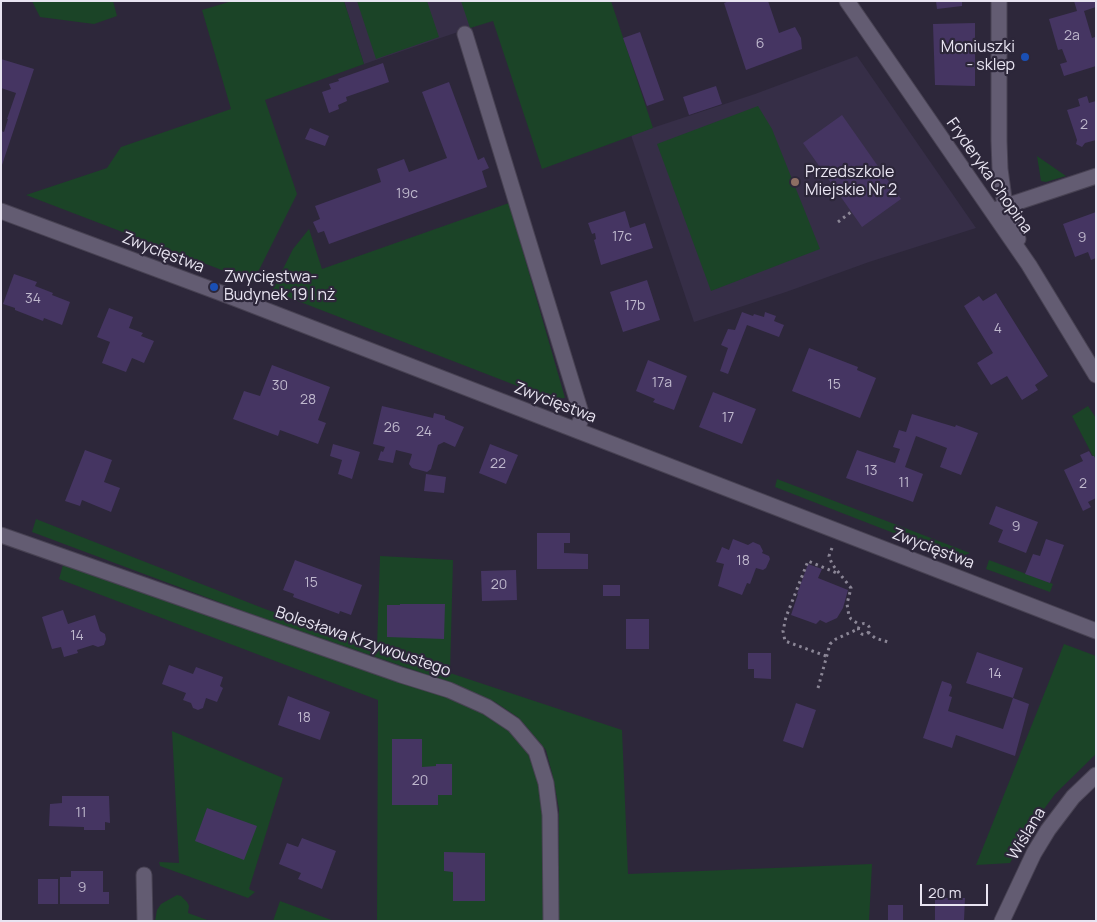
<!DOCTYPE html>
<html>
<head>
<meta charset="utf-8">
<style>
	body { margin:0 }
	#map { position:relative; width:1097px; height:922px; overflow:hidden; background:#2d273a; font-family:Manrope,sans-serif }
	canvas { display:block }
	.frame { position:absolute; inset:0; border:2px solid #e8e4f1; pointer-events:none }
	.scale { position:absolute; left:920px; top:884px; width:68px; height:22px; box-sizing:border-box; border:2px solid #e8e4f1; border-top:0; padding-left:6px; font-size:15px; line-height:18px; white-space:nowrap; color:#e8e4f1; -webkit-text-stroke:4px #2d273a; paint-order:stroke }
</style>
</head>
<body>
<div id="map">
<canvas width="1097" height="922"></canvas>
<div class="frame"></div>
<div class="scale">20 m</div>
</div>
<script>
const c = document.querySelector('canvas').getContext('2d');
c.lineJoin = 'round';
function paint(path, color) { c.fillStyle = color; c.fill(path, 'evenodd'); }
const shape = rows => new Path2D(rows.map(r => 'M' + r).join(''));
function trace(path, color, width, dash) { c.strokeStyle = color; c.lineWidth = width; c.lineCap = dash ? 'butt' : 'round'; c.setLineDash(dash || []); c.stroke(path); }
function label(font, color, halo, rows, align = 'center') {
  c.font = font + ' Manrope,sans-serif'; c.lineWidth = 4.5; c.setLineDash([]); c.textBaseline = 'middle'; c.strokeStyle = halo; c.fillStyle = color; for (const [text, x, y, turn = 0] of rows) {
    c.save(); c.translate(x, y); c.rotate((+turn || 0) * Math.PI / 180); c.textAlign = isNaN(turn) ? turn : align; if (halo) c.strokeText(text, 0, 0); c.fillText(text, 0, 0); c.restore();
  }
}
paint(shape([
	[344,1,549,1,364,64],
	[857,56,976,228,869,262,786,292,694,322,631,135,755,94]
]), '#362e47');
paint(shape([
	[32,1,113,1,117,16,94,24,40,17],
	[232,1,344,1,364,64,265,100,297,194,253,282,26,195,107,168,121,147,231,109,202,10],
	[357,1,427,1,439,37,376,59],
	[461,1,611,1,653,128,542,169,493,21,470,28],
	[758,106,772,129,820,249,711,291,657,144],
	[1037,156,1066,176,1046,182,1041,181],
	[509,203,565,398,551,399,272,291,293,249,309,229,322,269],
	[1088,406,1096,418,1096,462,1072,416],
	[777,479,970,553,958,558,775,487],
	[36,519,265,609,377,647,380,556,453,560,450,673,622,730,628,874,872,864,869,921,558,921,559,809,553,777,546,750,519,718,495,702,457,685,251,614,32,532],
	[989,560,1053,584,1050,592,986,569],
	[63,565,375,674,446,695,477,709,498,721,514,735,528,754,538,780,543,811,543,921,377,921,378,700,59,579],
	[1064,644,1096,656,1096,754,1055,794,1028,831,1010,863,976,865],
	[172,731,283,778,249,889,255,892,248,898,160,866,159,862,179,863],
	[177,895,181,896,187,902,189,906,188,913,210,921,155,921,157,910,161,904],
	[280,901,334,921,273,921]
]), '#1b4427');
paint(shape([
	[729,1,768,1,779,33,795,27,801,38,802,49,746,70,724,3],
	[936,1,962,1,962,6,937,9],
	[1074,1,1096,1,1096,7,1084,11,1092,38,1095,37,1096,40,1096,66,1064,76,1060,64,1067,62,1062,49,1058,50,1049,19,1077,11],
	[975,23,975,86,935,85,933,24],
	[640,32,664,100,647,106,623,38],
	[1,59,34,69,2,165,1,131,4,132,8,119,7,119,16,93,1,88],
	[383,63,389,82,346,97,347,101,338,105,339,109,329,113,322,92,331,89,329,84,339,81,338,79],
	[449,82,478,160,484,157,489,168,482,171,487,187,329,244,324,231,318,233,313,222,320,219,315,206,381,182,377,169,404,159,409,172,447,158,422,92],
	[716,86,722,104,689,115,683,97],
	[1087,96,1089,103,1096,101,1096,140,1085,143,1082,147,1076,144,1077,140,1067,110,1080,106,1078,99],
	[842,115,901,199,862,227,803,143],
	[310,128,329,136,325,146,305,139],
	[625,211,630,228,645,223,653,248,601,265,594,240,596,239,595,233,592,234,588,223],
	[1096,212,1096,258,1091,260,1088,252,1075,257,1063,224],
	[14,274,37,282,35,286,53,293,52,295,70,302,62,325,44,318,43,321,15,310,15,308,3,304],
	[647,280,660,320,623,332,610,292],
	[996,293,1048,376,1035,385,1038,390,1022,400,1007,376,991,385,977,363,993,353,964,306,979,296,983,301],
	[109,308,133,317,129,328,143,333,141,336,154,341,144,363,132,358,126,372,102,363,110,342,97,337],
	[742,312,753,316,754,314,764,317,765,312,776,316,774,321,784,325,779,337,747,325,728,374,720,371,728,348,721,345,728,329,735,330],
	[809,348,858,367,857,370,876,378,860,418,792,391],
	[648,360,687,376,674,410,653,402,655,399,636,391],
	[272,365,330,387,318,420,326,423,318,444,280,430,278,436,233,419,244,391,260,396],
	[713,392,756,409,742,444,699,427],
	[382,406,433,418,434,413,445,416,445,419,464,427,455,447,444,442,438,445,431,469,427,472,412,468,409,464,412,454,396,450,393,463,378,460,381,451,383,452,385,447,373,444],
	[912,414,955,427,956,425,978,433,961,475,940,467,947,448,916,436,905,467,923,474,913,502,846,478,857,450,895,463,900,449,893,447,899,430,906,432],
	[333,444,360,452,352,479,338,474,342,460,330,456],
	[490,444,518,455,506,484,479,473],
	[85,450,112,460,104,482,120,488,111,512,82,500,80,506,65,501],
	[1089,451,1092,456,1094,456,1096,460,1096,498,1088,502,1091,507,1083,511,1064,470,1083,461,1080,455],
	[426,474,446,477,444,493,424,491],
	[996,506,1038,522,1026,553,998,542,1003,530,989,524],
	[537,533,570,533,570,543,564,543,564,553,588,554,588,569,537,569],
	[733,539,748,545,753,542,760,545,763,551,762,553,769,556,770,559,766,568,763,570,756,568,750,584,747,583,742,595,718,586,724,564,716,562,722,547,729,550],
	[1046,539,1064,545,1050,583,1025,574,1033,554,1040,556],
	[295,560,362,585,351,615,340,611,339,614,293,597,294,594,283,590],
	[808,564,822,569,818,578,848,590,843,608,837,618,826,623,820,620,816,624,791,615,798,594,797,594],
	[516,570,517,600,482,601,481,571],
	[603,585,620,585,620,596,603,596],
	[400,604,445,604,444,639,387,637,387,605,400,605],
	[63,610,68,624,95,615,100,631,105,634,106,639,104,645,98,647,93,645,77,650,78,653,64,657,61,647,52,649,42,617],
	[626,619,649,619,649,649,626,649],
	[977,652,1023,668,1013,698,966,683],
	[748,653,771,653,771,679,754,678,754,669,748,669],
	[169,665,193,674,196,667,223,677,220,686,223,688,217,702,206,698,203,708,198,710,193,708,191,703,183,700,186,693,162,684],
	[942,681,951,684,952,687,949,696,952,697,948,711,1003,729,1013,698,1029,704,1015,756,956,735,952,748,923,738],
	[288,696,330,712,320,740,278,725],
	[796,703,816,710,803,748,783,741],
	[392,739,422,739,422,767,436,766,436,764,452,764,452,795,438,795,438,805,392,805],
	[62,796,109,796,110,823,105,822,105,830,84,830,84,827,49,826,50,804,62,803],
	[207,808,257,826,244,860,195,841],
	[302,838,336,851,322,889,298,879,301,873,279,864,287,843,298,847],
	[444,852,485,853,485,901,453,901,453,872,444,871],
	[71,871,103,871,103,892,109,892,109,904,60,904,60,877,71,877],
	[38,879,58,879,58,904,38,904],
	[935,898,965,898,964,921,935,921],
	[888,905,903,905,903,921,888,921]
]), '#453562');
const minor = shape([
	[847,1,1029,265,1096,375],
	[999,1,999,141,1000,169,1005,206,1018,239],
	[465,34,582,416,577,430],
	[997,209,1096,176],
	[1,211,229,296,1096,631],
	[1,535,401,675,449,690,487,707,514,725,536,751,546,783,550,815,551,921],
	[144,875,145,921],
	[1002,921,1034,853,1048,830,1073,797,1096,775]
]);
trace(minor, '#484253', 17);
trace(shape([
	[838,222,851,212],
	[832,548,829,556,832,564,851,588,847,604,849,616,851,619,860,625],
	'858.5 629a5.5 5.5 0 1 1 11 0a5.5 5.5 0 1 1-11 0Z',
	[868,632,875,638,888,642],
	[826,656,785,641,783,631,786,617,808,561,839,574],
	[818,688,830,644,836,639,858,629]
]), '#8b8696', 3, [2.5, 4]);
trace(minor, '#635c72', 15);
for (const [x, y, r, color] of [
	[1025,57,5,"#1a4fb4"],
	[795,182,5,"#8d6e63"],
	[214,287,5,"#1a4fb4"]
]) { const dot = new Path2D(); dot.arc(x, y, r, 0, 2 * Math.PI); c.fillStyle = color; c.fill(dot); trace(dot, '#2d273a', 2); }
label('14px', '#bfb8cd', null, [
	["2a",1072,36],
	["6",760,44],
	["2",1084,125],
	["19c",407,194],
	["17c",622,237],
	["9",1082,238],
	["34",33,299],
	["17b",635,306],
	["4",998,329],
	["17a",662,383],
	["15",834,385],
	["30",280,386],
	["28",308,400],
	["17",728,418],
	["26",392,428],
	["24",424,432],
	["22",498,464],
	["13",871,471],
	["11",904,483],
	["2",1083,484],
	["9",1016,527],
	["18",743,561],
	["15",311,583],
	["20",499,585],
	["14",77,636],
	["14",995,674],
	["18",304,718],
	["20",420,781],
	["11",81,813],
	["9",82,888]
]);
label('16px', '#e8e4f1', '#2d273a', [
	["Moniuszki",1015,48,"right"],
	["- sklep",1015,66,"right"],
	["Przedszkole",805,173],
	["Miejskie Nr 2",805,191],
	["Zwycięstwa-",224,278],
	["Budynek 19 I nż",224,296]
], 'left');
label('16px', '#e8e4f1', '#2d273a', [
	["Fryderyka Chopina",989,176,55],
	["Zwycięstwa",163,253,21],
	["Zwycięstwa",555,403,21],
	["Zwycięstwa",933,549,21],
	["Bolesława Krzywoustego",363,642,19],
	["Wiślana",1027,834,-59]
]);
</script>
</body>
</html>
